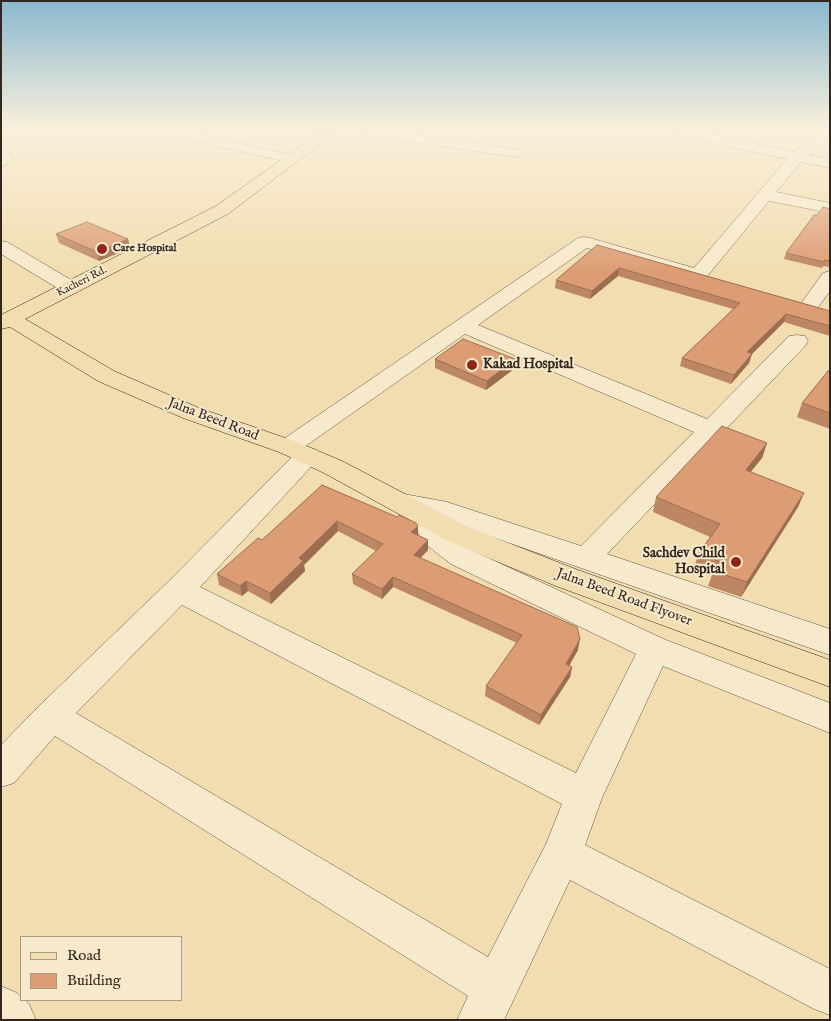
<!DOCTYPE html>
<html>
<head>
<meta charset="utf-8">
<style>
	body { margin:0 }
	#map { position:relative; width:831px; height:1021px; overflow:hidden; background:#f2ddb0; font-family:"IM FELL English",serif }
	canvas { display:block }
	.frame { position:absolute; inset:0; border:2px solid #32261e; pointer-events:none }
	.legend { position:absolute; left:20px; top:936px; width:162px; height:65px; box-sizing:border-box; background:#f7e9cc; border:1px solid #a89b86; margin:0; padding:6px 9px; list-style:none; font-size:15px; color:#32261e }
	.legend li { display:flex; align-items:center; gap:10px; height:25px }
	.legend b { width:25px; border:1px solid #a89b86 }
</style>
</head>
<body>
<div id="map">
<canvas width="831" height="1021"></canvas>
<div class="frame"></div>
<ul class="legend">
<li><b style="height:6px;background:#f2ddb0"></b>Road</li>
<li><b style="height:14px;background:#dd9d74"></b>Building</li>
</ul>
</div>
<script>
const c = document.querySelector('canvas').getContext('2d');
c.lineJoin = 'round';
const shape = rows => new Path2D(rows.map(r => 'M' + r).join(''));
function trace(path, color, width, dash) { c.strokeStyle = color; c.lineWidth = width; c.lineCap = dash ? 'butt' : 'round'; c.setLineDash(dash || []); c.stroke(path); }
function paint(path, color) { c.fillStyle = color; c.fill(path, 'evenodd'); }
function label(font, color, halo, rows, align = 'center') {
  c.font = font + ' "IM FELL English",serif'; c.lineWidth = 4; c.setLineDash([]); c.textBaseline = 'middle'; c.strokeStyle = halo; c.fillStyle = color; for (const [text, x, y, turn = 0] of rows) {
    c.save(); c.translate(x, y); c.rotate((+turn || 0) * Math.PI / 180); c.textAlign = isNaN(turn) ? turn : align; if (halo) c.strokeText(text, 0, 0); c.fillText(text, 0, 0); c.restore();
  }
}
const minor = shape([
	[152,129,176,129,292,155,297,156,299,159,297,162,292,163,159,133,152,129],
	[342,129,376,129,516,149,521,150,523,153,521,156,516,157,349,133,342,129],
	[662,129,687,129,794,152,825,129,830,129,830,139,809,155,830,159,830,168,801,162,776,192,830,203,830,213,769,201,705,279,698,281,587,248,478,325,707,419,789,336,797,335,805,336,808,341,805,346,607,554,830,629,830,655,438,518,444,529,471,550,666,640,830,703,830,733,663,666,602,798,585,845,830,969,830,1015,814,1009,570,880,504,1020,457,1020,468,996,55,736,14,783,1,787,1,745,39,706,168,582,297,452,288,455,279,452,275,447,279,442,578,238,584,237,590,238,694,268,787,159,669,133,662,129],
	[465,334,694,432,581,546,447,502,404,494,394,497,390,503,394,509,409,513,408,515,424,543,451,564,636,654,576,773,200,587,321,456,317,450,308,448,300,450,465,334],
	[182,605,562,804,546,844,488,957,76,713,182,605],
	[1,149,6,150,14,157,6,165,1,166,1,149],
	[1,241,7,242,78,284,81,288,78,292,71,294,64,292,1,254,1,241],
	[830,271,830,291,816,310,809,312,802,310,799,306,802,302,823,273,830,271],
	[1,986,17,993,21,997,21,1000,25,1000,29,1004,36,1020,1,1020,1,986]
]);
const major = shape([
	[325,129,340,129,228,214,25,319,114,371,199,408,297,442,342,461,470,528,578,570,830,660,830,687,556,586,450,542,324,473,279,452,183,418,98,381,10,327,1,329,1,315,216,206,325,129]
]);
trace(minor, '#625442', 1);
trace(major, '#32261e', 1);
paint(minor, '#f7e9cc');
paint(major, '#f2ddb0');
paint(shape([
	[830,209,830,267,823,266,822,268,784,259,786,253,817,215],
	[56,234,128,239,130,248,99,261,59,243],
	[597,245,830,311,830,336,784,322,752,354,749,363,731,384,680,366,682,358,733,309,618,276,590,299,555,288,556,280],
	[435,359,514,369,486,390,435,368],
	[830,372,830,429,797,417,802,403],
	[767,443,762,458,750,472,804,493,798,507,741,597,708,586,712,575,694,567,699,553,710,537,653,512,656,497],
	[322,485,397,517,418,535,428,550,420,558,578,650,569,666,572,667,570,677,539,725,485,696,486,686,517,643,393,587,382,599,353,584,352,574,376,551,338,531,304,565,305,571,271,604,248,591,242,596,219,585,217,574,262,540]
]), '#be8764');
paint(shape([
	[128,239,130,248,99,261,97,252],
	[619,268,618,276,590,299,592,291],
	[786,314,784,322,745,361,747,352],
	[752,354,749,363,731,384,734,375],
	[515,359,514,369,486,390,487,381],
	[767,443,762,458,741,484,746,470],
	[804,493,798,507,741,597,747,582],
	[337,521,338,531,304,565,305,571,271,604,270,593,299,558],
	[418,526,418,536,411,532],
	[428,540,428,550,414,565,414,555],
	[393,577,393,587,382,599,382,589],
	[246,581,248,591,242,596,240,586],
	[580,639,578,650,564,674,566,664],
	[572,667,570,677,539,725,541,715]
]), '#9b6e51');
const building = shape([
	[823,207,830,209,830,261,825,260,824,262,786,253,814,215,817,215,823,207],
	[87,222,128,239,97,252,56,234,87,222],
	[597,245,830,311,830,326,786,314,747,352,752,354,734,375,682,358,740,303,619,268,592,291,556,280,597,245],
	[463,339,515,359,487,381,435,359,463,339],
	[828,371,830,372,830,413,802,403,828,371],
	[722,426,767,443,746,470,804,493,747,582,713,571,720,562,699,553,720,524,656,497,722,426],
	[322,485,397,517,399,515,416,523,418,526,411,532,428,540,414,555,577,627,580,639,566,664,572,667,541,715,486,686,522,635,393,577,382,589,352,574,383,544,337,521,299,558,303,561,270,593,246,581,240,586,217,574,258,538,262,540,322,485]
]);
paint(building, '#dd9d74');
trace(building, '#9b6e51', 1);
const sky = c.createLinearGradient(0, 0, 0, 272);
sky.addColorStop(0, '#89b8ce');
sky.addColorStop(0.47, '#f9f0db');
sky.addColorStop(1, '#f9f0db00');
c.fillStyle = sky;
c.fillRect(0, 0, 831, 272);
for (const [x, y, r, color] of [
	[102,249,6,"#8f2418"],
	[472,365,6,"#8f2418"],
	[736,562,6,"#8f2418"]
]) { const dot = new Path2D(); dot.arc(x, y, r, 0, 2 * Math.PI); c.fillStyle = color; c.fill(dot); trace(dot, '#f7e9cc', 2); }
label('bold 11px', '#32261e', '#f7e9cc', [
	["Care Hospital",113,249]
], 'left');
label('11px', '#32261e', '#f7e9cc', [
	["Kacheri Rd.",82,282,-27]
]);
label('bold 14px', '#32261e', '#f7e9cc', [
	["Kakad Hospital",483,365],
	["Sachdev Child",725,554,"right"],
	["Hospital",725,570,"right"]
], 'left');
label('14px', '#32261e', '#f7e9cc', [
	["Jalna Beed Road",213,420,21],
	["Jalna Beed Road Flyover",624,598,20]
]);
</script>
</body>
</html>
